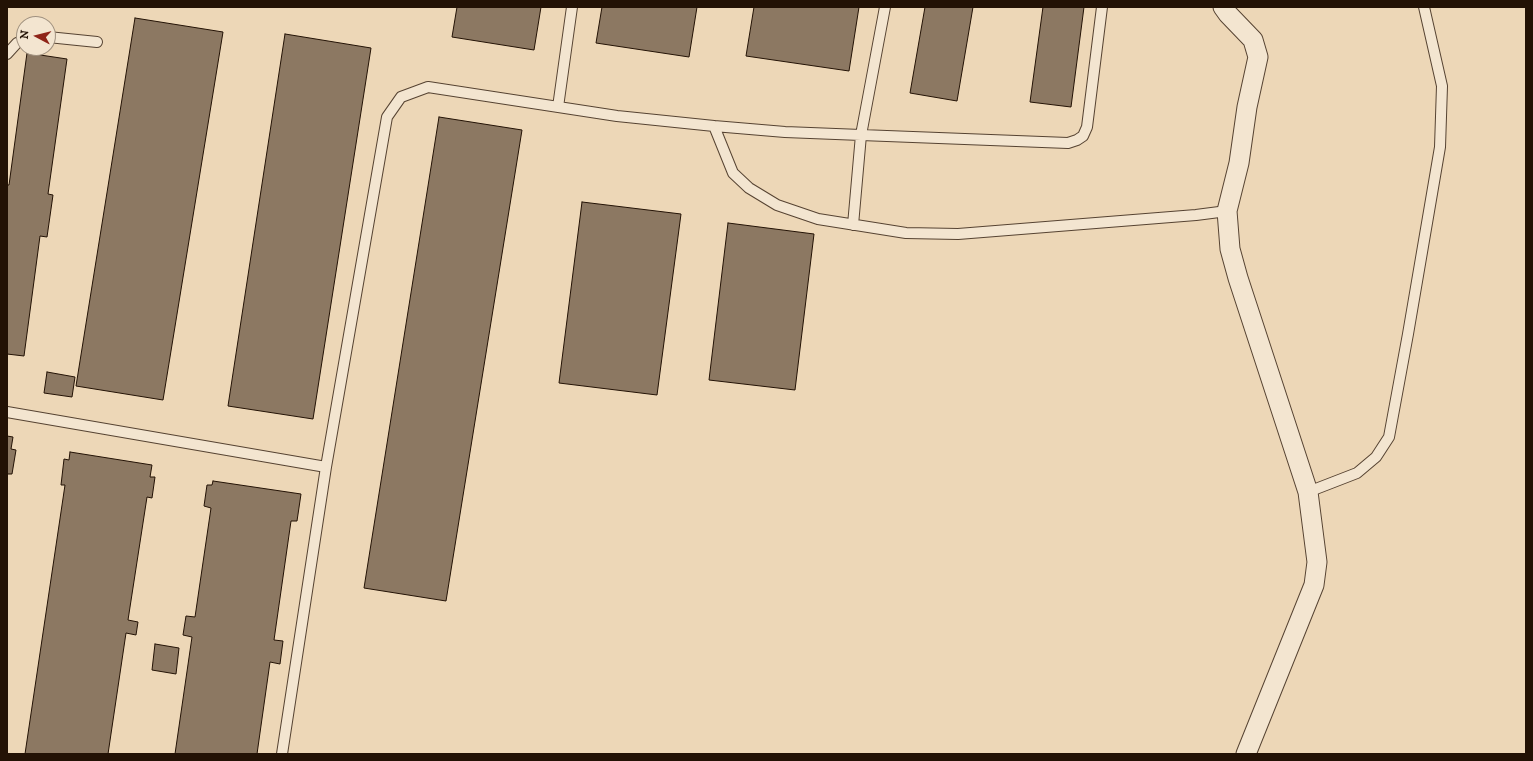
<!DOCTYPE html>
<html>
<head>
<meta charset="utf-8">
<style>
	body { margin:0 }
	#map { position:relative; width:1533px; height:761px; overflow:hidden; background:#edd7b7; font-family:"IM FELL DW Pica",serif }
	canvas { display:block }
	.frame { position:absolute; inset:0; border:8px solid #231205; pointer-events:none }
	.north { position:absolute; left:16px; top:16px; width:40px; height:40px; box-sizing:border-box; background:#f3e5d0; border:1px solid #a0917f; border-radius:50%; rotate:277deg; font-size:11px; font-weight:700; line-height:16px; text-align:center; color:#231205 }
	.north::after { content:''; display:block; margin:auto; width:14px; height:18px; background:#8f2418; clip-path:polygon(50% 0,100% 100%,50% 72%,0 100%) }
</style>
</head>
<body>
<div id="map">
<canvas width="1533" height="761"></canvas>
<div class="frame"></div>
<div class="north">N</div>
</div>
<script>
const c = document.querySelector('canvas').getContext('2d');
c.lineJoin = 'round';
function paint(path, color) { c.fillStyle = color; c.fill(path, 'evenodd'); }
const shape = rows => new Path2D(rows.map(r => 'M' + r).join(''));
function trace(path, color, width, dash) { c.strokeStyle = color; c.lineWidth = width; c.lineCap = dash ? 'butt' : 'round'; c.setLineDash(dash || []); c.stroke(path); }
const building = shape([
	[457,7,541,7,534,50,452,37,457,7],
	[602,7,697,7,689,57,596,43,602,7],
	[754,7,859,7,849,71,746,56,754,7],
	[925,7,973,7,957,101,910,93,925,7],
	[1043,7,1084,7,1071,107,1030,102,1043,7],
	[135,18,223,32,163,400,76,386,135,18],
	[285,34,371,48,313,419,228,406,285,34],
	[27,53,67,59,48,194,53,195,47,237,40,236,24,356,7,354,7,185,9,185,27,53],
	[439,117,522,130,446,601,364,588,439,117],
	[582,202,681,214,657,395,559,383,582,202],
	[728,223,814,234,795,390,709,380,728,223],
	[47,372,75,377,72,397,44,393,47,372],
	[7,436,13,437,11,449,16,450,12,474,7,474,7,436],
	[70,452,152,465,150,477,155,477,152,498,147,497,128,620,138,622,136,635,126,633,108,754,25,754,65,485,61,485,64,459,69,460,70,452],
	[213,481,301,494,297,521,291,521,274,640,283,641,280,664,270,662,257,754,175,754,192,637,183,635,186,616,195,617,211,508,204,506,207,485,212,485,213,481],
	[155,644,179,648,176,674,152,670,155,644]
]);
paint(building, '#8c7862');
trace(building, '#231205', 1);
const service = shape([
	[48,37,97,42],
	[7,54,17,43,24,40],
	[558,107,572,7],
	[714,126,785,132,861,135,1068,143,1077,140,1083,136,1087,127,1102,7],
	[853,225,861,135,885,7],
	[7,412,326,467],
	[1308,492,1357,473,1376,457,1389,437,1408,334,1440,147,1442,86,1424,7],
	[282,754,326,467,387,117,401,97,428,87,617,116,714,126,733,173,749,188,777,205,818,219,906,233,958,234,1196,215,1227,211]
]);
const minor = shape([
	[1223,7,1228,14,1253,40,1258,57,1247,107,1239,163,1227,211,1230,249,1238,278,1308,492,1317,562,1314,585,1246,754]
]);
trace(service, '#564332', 12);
trace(minor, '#564332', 21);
trace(service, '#f3e5d0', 10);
trace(minor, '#f3e5d0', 19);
</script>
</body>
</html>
